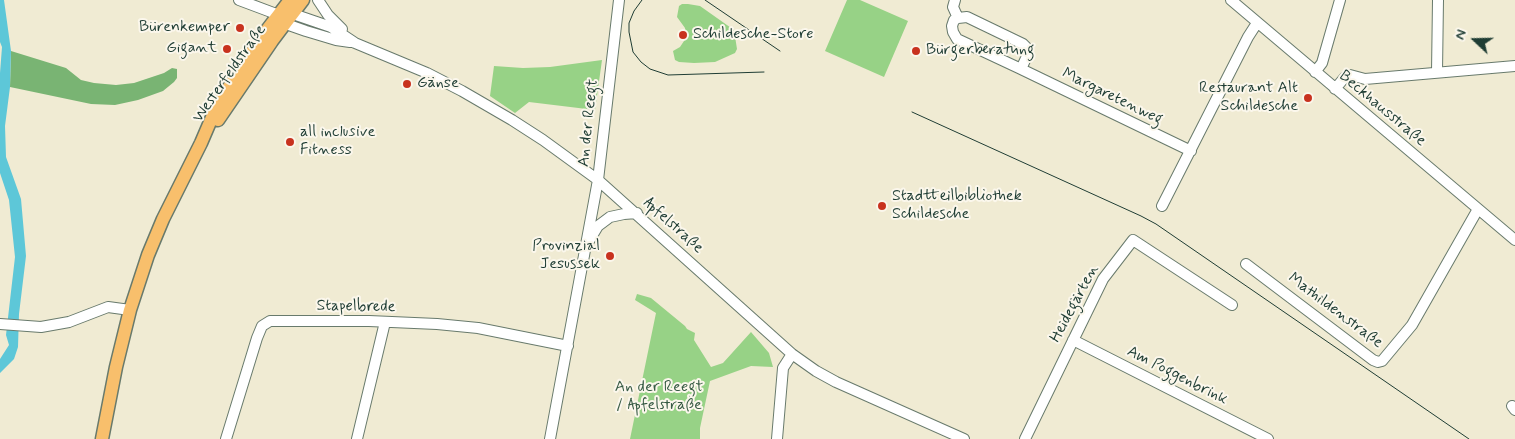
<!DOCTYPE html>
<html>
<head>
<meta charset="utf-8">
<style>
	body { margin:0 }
	#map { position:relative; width:1515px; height:439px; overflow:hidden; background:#f0ebd3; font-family:Mynerve,sans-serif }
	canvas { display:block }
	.north { position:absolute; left:1450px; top:15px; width:50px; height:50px; -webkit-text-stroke:4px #fbf7ec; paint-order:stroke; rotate:291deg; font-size:14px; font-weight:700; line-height:20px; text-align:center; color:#1f3d34 }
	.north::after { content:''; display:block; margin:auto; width:18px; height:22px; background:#1f3d34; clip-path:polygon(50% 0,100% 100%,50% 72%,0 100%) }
</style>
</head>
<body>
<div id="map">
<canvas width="1515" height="439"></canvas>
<div class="north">N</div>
</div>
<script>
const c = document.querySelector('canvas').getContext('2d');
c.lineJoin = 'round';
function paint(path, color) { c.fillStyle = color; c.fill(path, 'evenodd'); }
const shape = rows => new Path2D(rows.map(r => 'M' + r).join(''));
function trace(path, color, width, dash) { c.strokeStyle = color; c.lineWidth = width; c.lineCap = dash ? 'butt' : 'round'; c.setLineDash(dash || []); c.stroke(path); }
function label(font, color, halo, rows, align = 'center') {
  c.font = font + ' Mynerve,sans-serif'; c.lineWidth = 4; c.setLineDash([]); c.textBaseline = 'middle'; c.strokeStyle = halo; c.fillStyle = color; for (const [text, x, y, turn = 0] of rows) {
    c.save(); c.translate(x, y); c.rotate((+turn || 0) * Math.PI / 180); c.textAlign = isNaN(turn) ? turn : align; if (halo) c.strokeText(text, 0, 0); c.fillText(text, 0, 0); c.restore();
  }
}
paint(shape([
	[847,0,860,0,908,21,884,77,825,51],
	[682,4,688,4,700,6,734,30,737,49,735,53,715,62,694,63,679,62,675,60,673,51,680,47,686,38,685,28,677,17,679,6],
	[602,60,595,110,529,102,515,113,490,96,494,66,523,68,550,67],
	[637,294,651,298,685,326,687,329,695,333,694,340,711,367,723,363,751,332,769,353,773,367,751,366,710,381,700,428,700,439,630,439,656,313,635,300]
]), '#97d286');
paint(shape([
	[11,51,66,68,81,80,94,83,116,85,134,83,164,73,172,68,177,69,177,78,174,82,163,91,138,100,115,105,91,104,10,87]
]), '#79b473');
paint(shape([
	[0,0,4,0,11,51,10,87,5,126,6,157,21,199,26,256,19,314,18,347,14,359,0,373,0,359,9,345,6,335,15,257,9,200,0,173,0,73,2,47,0,42]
]), '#5dc7d8');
const minor = shape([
	[239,0,279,15,293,14,331,27,355,43,427,73,462,91,512,120,543,140,598,180,792,354,816,371,836,382,964,439],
	[318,0,328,15,342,29],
	[955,0,953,7,958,18],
	[1231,0,1515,240],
	[282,19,286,24,306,31,336,40,350,42],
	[1021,69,957,39,953,32,952,26,954,20,958,18,967,17,1023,44,1028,49,1027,56,1021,69,1191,151],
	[1315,72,1322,63,1340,0],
	[1437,72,1438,0],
	[1335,89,1345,77,1350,75,1365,79,1515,66],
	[1162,206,1248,37,1257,23],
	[589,241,598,226,610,217,624,214,637,213],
	[1246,264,1373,360,1378,362,1382,361,1412,325,1478,209],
	[0,324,41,327,69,322,108,307,130,310],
	[1073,340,1268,439],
	[1512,406,1515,410],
	[226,439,257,338,262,326,270,321,369,321,437,324,478,328,568,346],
	[357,439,385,322],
	[550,439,598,180,619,0],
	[777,439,783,368,792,354],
	[1025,439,1103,279,1133,240,1232,305]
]);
const major = shape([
	[218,120,272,41,303,0],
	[102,439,116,367,130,310,148,255,163,219,201,143,216,108,227,90,263,35,290,0]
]);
trace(minor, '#687a6c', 12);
trace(major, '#687a6c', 15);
trace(minor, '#fff', 10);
trace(major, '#f8bf6c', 12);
trace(shape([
	[642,0,634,11,629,23,629,32,633,52,641,62,650,69,668,75,764,72],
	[705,0,780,51],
	[912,112,1141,216,1156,224,1469,439]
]), '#1f3d34', 1);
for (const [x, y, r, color] of [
	[240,28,5,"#c8321e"],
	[683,35,5,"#c8321e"],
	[227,49,5,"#c8321e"],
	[916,51,5,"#c8321e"],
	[407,84,5,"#c8321e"],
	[1308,98,5,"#c8321e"],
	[290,142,5,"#c8321e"],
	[882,206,5,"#c8321e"],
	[610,256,5,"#c8321e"]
]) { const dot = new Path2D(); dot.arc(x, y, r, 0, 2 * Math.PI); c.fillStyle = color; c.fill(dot); trace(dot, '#fbf7ec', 2); }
label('16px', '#1f3d34', '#fbf7ec', [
	["Bürenkemper",230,28,"right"],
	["Schildesche-Store",693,35],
	["Gigant",217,49,"right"],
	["Bürgerberatung",926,51],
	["Gänse",417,84],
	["Restaurant Alt",1298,89,"right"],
	["Schildesche",1298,107,"right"],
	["all inclusive",300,133],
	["Fitness",300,151],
	["Stadtteilbibliothek",892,197],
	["Schildesche",892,215],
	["Provinzial",600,247,"right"],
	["Jesussek",600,265,"right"]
], 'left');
label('16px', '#1f3d34', '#fbf7ec', [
	["Westerfeldstraße",230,74,-55],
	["Margaretenweg",1112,97,26],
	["Beckhausstraße",1382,109,40],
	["An der Reegt",589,123,-84],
	["Apfelstraße",673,226,42],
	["Heidegärten",1075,304,-62],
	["Stapelbrede",356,307,1],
	["Mathildenstraße",1335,311,37],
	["Am Poggenbrink",1177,376,27]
]);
label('16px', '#375b44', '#fbf7ec', [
	["An der Reegt",659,388],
	["/ Apfelstraße",659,406]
]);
</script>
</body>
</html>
